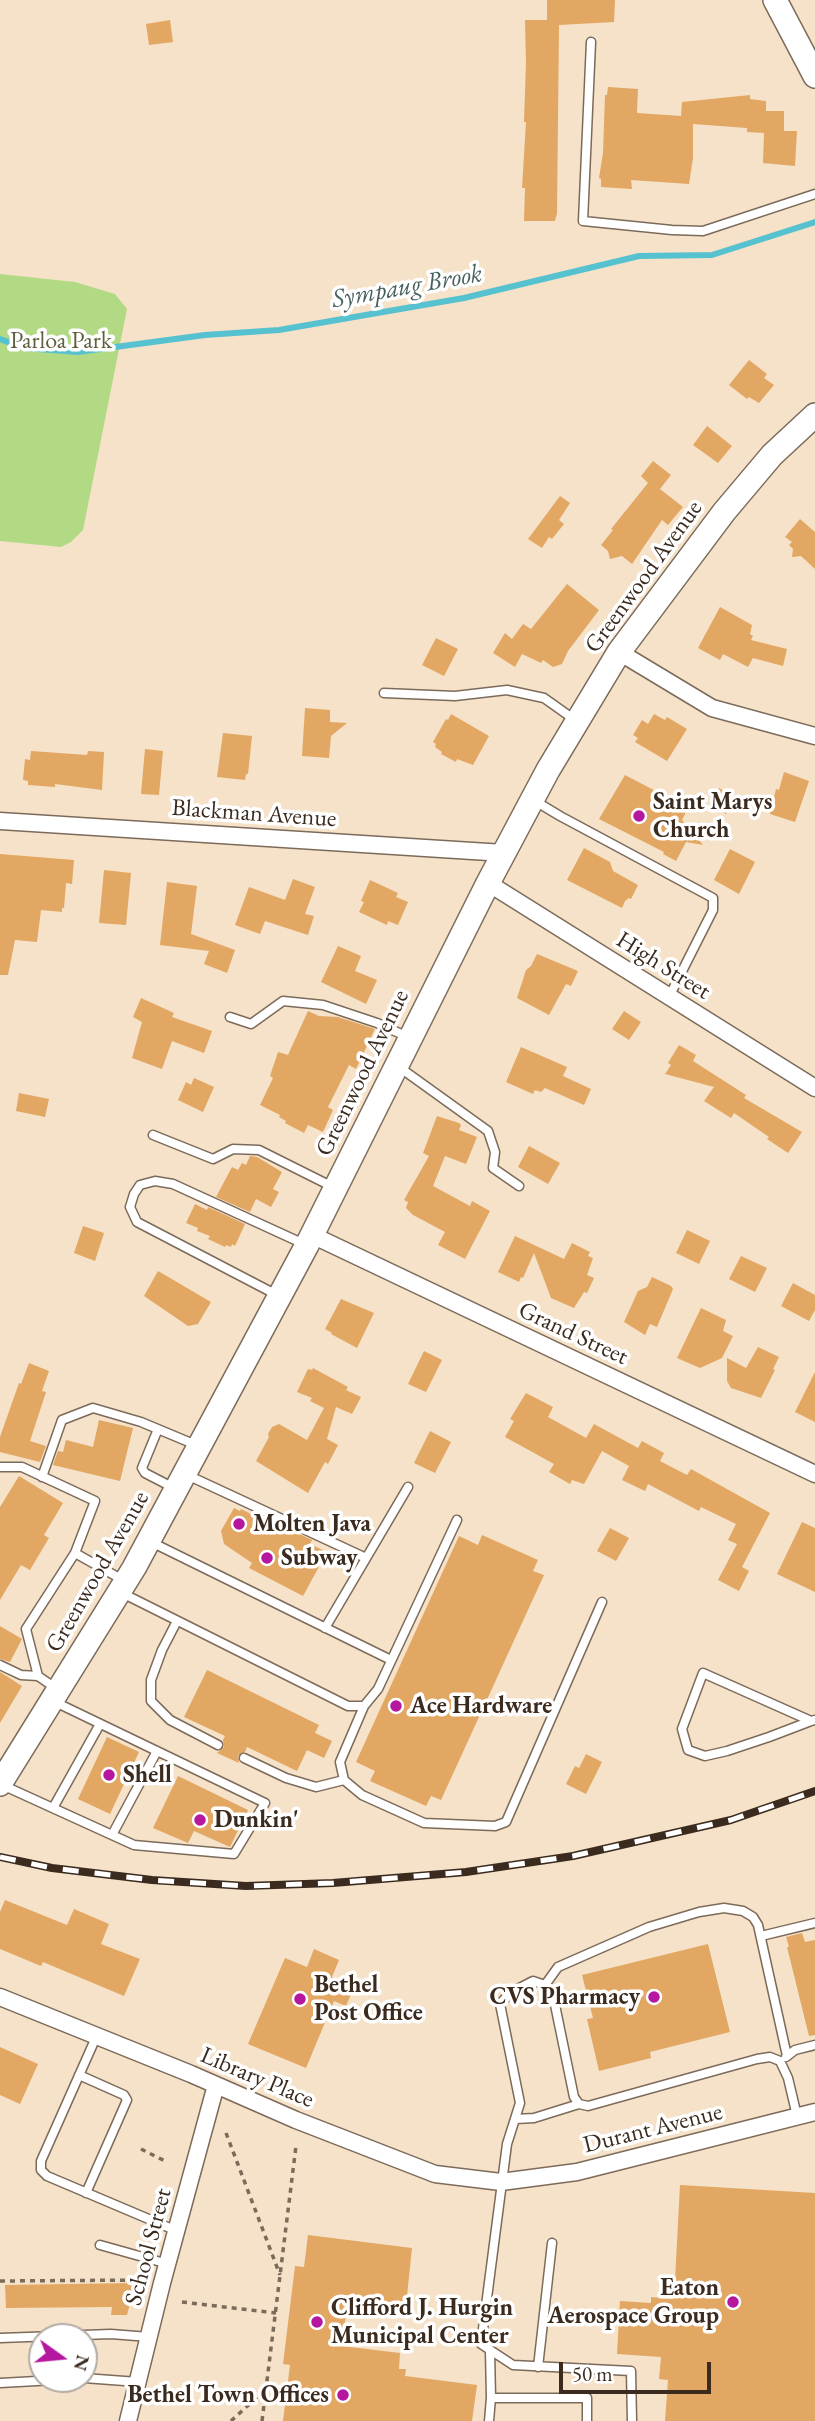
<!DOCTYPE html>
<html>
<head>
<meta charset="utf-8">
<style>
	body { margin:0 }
	#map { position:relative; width:815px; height:2421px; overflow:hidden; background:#f5e2c8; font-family:"EB Garamond",serif }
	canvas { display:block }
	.north { position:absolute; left:28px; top:2323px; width:70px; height:70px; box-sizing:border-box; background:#fff; border:2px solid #b1aaa5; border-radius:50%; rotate:105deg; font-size:19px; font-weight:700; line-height:28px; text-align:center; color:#3b2a1e }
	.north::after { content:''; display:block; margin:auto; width:24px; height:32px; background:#b5179e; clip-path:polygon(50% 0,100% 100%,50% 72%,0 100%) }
	.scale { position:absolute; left:559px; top:2362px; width:152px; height:32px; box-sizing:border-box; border:4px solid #3b2a1e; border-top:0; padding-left:9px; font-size:21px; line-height:24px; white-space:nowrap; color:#3b2a1e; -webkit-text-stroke:5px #fff; paint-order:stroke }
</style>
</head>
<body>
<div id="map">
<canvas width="815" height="2421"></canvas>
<div class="north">N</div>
<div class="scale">50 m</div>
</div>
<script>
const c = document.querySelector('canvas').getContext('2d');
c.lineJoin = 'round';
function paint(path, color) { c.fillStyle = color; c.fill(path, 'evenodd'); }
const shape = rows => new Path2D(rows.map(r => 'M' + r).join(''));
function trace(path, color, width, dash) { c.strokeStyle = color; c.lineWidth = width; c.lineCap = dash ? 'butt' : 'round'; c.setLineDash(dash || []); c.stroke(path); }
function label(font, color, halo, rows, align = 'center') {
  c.font = font + ' "EB Garamond",serif'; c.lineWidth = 7; c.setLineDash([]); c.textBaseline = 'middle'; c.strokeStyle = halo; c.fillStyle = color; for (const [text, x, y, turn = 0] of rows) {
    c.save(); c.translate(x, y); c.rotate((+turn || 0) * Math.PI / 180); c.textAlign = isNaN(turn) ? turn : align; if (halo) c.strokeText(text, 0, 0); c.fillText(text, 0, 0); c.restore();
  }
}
paint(shape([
	[0,274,75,282,115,294,127,309,83,530,71,542,61,547,0,541]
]), '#b2da84');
trace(shape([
	[0,339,24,348,78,352,205,335,279,330,464,298,639,256,712,255,815,222]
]), '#56c1cf', 6);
paint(shape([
	[547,0,615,0,614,22,559,25,557,213,555,221,524,221,525,188,522,188,526,122,524,122,526,63,525,20,547,20],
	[170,20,173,42,149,45,146,24],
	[608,87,638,89,637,113,681,116,682,102,750,95,750,99,766,101,766,111,784,111,784,131,797,131,795,166,763,163,764,133,747,132,747,128,693,124,693,158,689,184,631,180,632,189,601,187,601,179,599,178,603,153,605,95,607,95],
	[749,360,767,374,764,378,774,385,759,403,749,397,747,399,729,385],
	[707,426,732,446,718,463,693,445],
	[653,461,671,475,660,489,683,507,668,525,662,520,632,564,622,556,610,559,608,551,601,545,613,530,611,529,648,483,641,476],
	[560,496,570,503,559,520,564,524,552,539,549,537,542,548,528,539],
	[800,519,815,532,815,569,801,556,792,557,793,549,789,545,792,542,785,537],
	[567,584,599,610,568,651,562,664,553,667,543,660,541,663,522,654,515,667,493,653,505,633,512,639,523,624,531,629],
	[720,607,752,625,750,634,753,636,751,640,787,649,783,666,753,658,748,667,723,654,720,660,698,648],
	[436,638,458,649,444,676,422,665],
	[305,708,330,710,330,722,347,723,331,736,329,758,302,756],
	[451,714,489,736,473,765,457,759,456,762,441,754,442,752,435,747,436,744,433,742,446,719,448,720],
	[654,714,665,720,667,717,687,729,667,761,635,742,638,738,633,735,642,720,648,724],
	[223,733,252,736,248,774,246,774,245,780,217,777],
	[145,749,163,751,159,795,141,794],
	[31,751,87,755,88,751,104,752,102,790,55,784,55,787,28,785,28,781,23,780,25,759,30,760],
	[784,772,809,781,795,822,770,814,776,789,779,790],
	[625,775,688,808,682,820,703,845,686,842,676,861,663,854,664,852,599,819],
	[719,788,736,798,726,814,709,804],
	[584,848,610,862,613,871,638,885,631,899,629,898,625,901,622,908,567,880],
	[730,849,755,862,739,894,714,880],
	[0,854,74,860,72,884,66,883,64,908,62,908,62,912,41,910,37,942,15,940,8,975,0,975],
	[104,870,131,873,126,925,99,923],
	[293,879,315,887,305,914,314,916,308,935,265,921,260,934,235,925,249,887,285,900],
	[370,880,398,893,396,897,408,902,398,925,388,921,387,925,359,912,364,902,361,901],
	[167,882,197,886,191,934,235,950,227,973,204,964,209,951,160,945],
	[338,946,361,956,355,971,377,980,366,1004,321,982],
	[537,954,578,971,571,986,566,984,549,1015,517,998,526,970,531,966],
	[141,998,174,1013,172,1017,212,1031,204,1053,172,1041,162,1069,132,1058,142,1022,133,1017],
	[308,1011,319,1016,338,1017,375,1029,356,1069,349,1065,328,1107,333,1110,323,1132,308,1125,304,1133,285,1123,286,1121,279,1117,280,1115,260,1105,273,1078,270,1076,278,1052,288,1055],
	[624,1011,641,1022,629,1040,612,1029],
	[679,1045,696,1055,693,1061,746,1095,744,1098,802,1132,788,1153,767,1139,769,1137,734,1113,731,1118,704,1101,714,1087,665,1074,671,1065,668,1063],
	[521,1047,567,1067,563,1076,591,1089,584,1105,545,1088,541,1092,535,1090,533,1094,506,1082],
	[194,1078,214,1087,203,1112,178,1100,186,1082,191,1085],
	[19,1093,49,1099,45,1117,16,1111],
	[437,1116,459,1123,461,1125,459,1130,477,1137,466,1164,445,1156,433,1186,470,1206,472,1201,490,1211,465,1259,438,1245,445,1232,413,1215,406,1208,408,1202,404,1200,429,1156,423,1153],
	[529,1146,560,1163,548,1184,518,1167],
	[250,1156,257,1157,282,1172,273,1189,279,1192,271,1207,256,1199,250,1212,216,1197,232,1167,238,1170,242,1163,246,1165],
	[195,1204,207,1210,208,1207,245,1224,235,1246,232,1244,231,1247,226,1245,225,1247,208,1239,210,1236,197,1231,198,1228,186,1223],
	[83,1226,104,1233,95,1261,74,1253],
	[687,1230,710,1241,699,1264,676,1253],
	[515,1236,564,1259,572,1243,590,1252,588,1256,593,1258,587,1275,594,1278,587,1293,584,1292,574,1308,551,1298,534,1253,523,1278,521,1277,519,1282,498,1272],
	[741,1256,767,1268,755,1292,729,1279],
	[158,1271,211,1302,198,1324,188,1326,144,1296],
	[652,1277,671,1286,673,1289,657,1327,650,1324,645,1335,624,1322,638,1291,647,1287],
	[793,1283,815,1295,815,1310,809,1321,781,1306],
	[341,1299,374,1313,357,1348,331,1334,332,1333,325,1329],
	[701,1308,726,1320,723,1331,733,1336,722,1358,700,1368,677,1358],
	[758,1347,779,1357,773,1369,775,1370,761,1398,731,1388,727,1381,727,1358,746,1368],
	[424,1351,442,1360,426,1392,408,1384],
	[29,1363,49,1371,42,1391,46,1392,30,1441,46,1446,40,1462,0,1452,0,1437,19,1383,21,1384],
	[313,1368,348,1387,346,1390,361,1397,352,1414,336,1407,327,1439,338,1445,328,1464,325,1462,308,1493,256,1461,269,1437,268,1434,272,1427,279,1424,307,1440,324,1408,310,1401,312,1398,297,1392,308,1369,312,1370],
	[815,1372,815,1422,795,1412],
	[526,1393,553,1407,548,1417,586,1438,594,1424,638,1448,642,1441,664,1453,660,1461,687,1475,691,1469,770,1513,742,1567,749,1571,739,1591,718,1580,737,1544,728,1540,736,1524,701,1507,699,1511,648,1484,645,1491,622,1480,629,1466,602,1451,584,1484,572,1480,570,1484,549,1472,554,1464,505,1437,514,1421,510,1419],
	[99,1420,133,1428,120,1481,53,1465,58,1451,63,1452,66,1440,93,1447],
	[430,1431,451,1442,435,1473,414,1463],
	[19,1476,63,1503,44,1535,49,1538,30,1570,21,1565,0,1600,0,1507],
	[234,1508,240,1511,241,1509,253,1515,254,1513,312,1540,310,1544,327,1552,303,1596,249,1568,252,1563,224,1544,221,1531],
	[802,1522,815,1528,815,1592,777,1574],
	[610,1528,629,1538,616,1561,597,1551],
	[482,1535,538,1560,533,1571,544,1575,441,1800,431,1796,426,1806,370,1781,375,1771,356,1762,459,1536,478,1545],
	[0,1626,22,1639,10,1662,0,1659],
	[207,1670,319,1725,315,1733,332,1741,324,1758,307,1750,297,1771,247,1747,245,1752,238,1756,239,1763,217,1753,224,1747,223,1740,225,1736,184,1717],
	[0,1672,22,1686,0,1723],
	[107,1737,139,1752,110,1814,78,1799],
	[586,1754,602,1762,586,1794,566,1784,575,1766,579,1768],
	[178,1776,248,1810,230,1847,194,1831,188,1843,153,1828],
	[5,1900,67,1925,74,1909,109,1924,101,1944,140,1959,124,1996,43,1962,41,1966,0,1949,0,1912],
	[802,1933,805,1942,815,1940,815,2035,809,2036,787,1947,789,1947,786,1937],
	[708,1944,730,2032,650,2052,651,2058,599,2071,587,2019,593,2018,582,1975],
	[314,1949,339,1960,332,1977,341,1981,339,1986,352,1992,346,2006,334,2001,306,2068,248,2044,285,1958,307,1967],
	[0,2047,38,2064,20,2104,0,2095],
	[680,2185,815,2193,815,2421,665,2421,668,2380,659,2379,661,2357,617,2354,620,2301,651,2303,651,2297,674,2299],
	[308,2235,412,2248,406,2305,348,2298,342,2346,400,2353,399,2369,406,2369,405,2376,477,2385,472,2421,283,2421,290,2365,283,2364,295,2266,304,2267],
	[135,2283,127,2315,111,2315,112,2307,6,2308,5,2285]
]), '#e2a763');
const lane = shape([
	[591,42,583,221,672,230,703,231,815,194],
	[384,693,455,696,507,690,544,698,575,720],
	[535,801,560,816,713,898,713,910,669,997],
	[230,1017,251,1024,283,1001,323,1005,377,1023,408,1037],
	[399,1067,488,1131,495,1152,493,1168,519,1186],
	[153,1135,213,1159,233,1149,259,1150,333,1187],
	[277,1295,137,1222,130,1207,134,1194,140,1185,155,1181,173,1184,304,1244],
	[158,1429,142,1468,145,1473,174,1488],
	[0,1467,22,1467,95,1501,75,1553,123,1580],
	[185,1474,366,1558],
	[42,1477,62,1420,93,1408,141,1422,196,1445],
	[457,1520,378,1689,364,1706,340,1762,344,1780,362,1795,424,1823,495,1826,506,1822,602,1602],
	[149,1541,391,1660],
	[122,1593,348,1706,364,1706],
	[177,1621,162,1650,151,1680,151,1701,170,1720,218,1745],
	[325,1628,408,1487],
	[0,1665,21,1675,38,1676,57,1689],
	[38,1676,26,1629,75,1553],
	[811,1721,703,1673,682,1729,688,1750,705,1756,727,1751,769,1737,811,1721,815,1720],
	[244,1758,286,1778,316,1787,344,1780],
	[0,1784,134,1845,234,1854,265,1803,55,1702],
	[53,1808,100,1724],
	[112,1835,157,1751],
	[761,1936,815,1923],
	[545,1985,558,1967,649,1927,699,1912,724,1908,743,1911,753,1917,758,1925,787,2056],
	[97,2035,41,2161,41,2170,47,2176,177,2231],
	[786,2057,795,2050,815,2045],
	[79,2075,124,2095,127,2100,86,2193],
	[516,2119,534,2118,579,2104],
	[100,2245,168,2264],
	[0,2338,111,2334,149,2337],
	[490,2351,491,2398],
	[538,2367,552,2243],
	[84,2378,138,2382],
	[0,2383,73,2379],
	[489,2421,491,2398,587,2398,587,2421],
	[632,2421,631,2371,513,2365,481,2344,507,2144,520,2103,500,2004,510,1993,533,1981,545,1985,554,2000,574,2097,579,2104,588,2106,757,2059,770,2057,780,2061,788,2078,797,2116]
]);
const street = shape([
	[619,652,712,708,815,736],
	[0,821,504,853],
	[488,883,815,1088],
	[312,1235,815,1474],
	[0,1997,191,2074,296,2120,435,2174,501,2182,577,2172,815,2112],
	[128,2421,162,2283,216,2085]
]);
const secondary = shape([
	[775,0,815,76],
	[0,1784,134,1568,307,1245,488,883,548,770,619,652,724,512,772,455,815,415]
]);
trace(lane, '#7c6a5a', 11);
trace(street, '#7c6a5a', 19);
trace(secondary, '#7c6a5a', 26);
trace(shape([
	[226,2133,280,2275],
	[141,2149,165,2161],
	[0,2281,145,2280],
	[182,2302,276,2313],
	[231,2421,264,2391],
	[262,2421,296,2146]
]), '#7c6a5a', 3.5, [5, 5]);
trace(lane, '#fff', 8);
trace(street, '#fff', 16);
trace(secondary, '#fff', 23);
const rail = shape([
	[0,1857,52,1868,152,1880,246,1886,333,1883,466,1872,573,1856,731,1820,815,1791]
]);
trace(rail, '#3b2a1e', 8);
trace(rail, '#fff', 5, [16]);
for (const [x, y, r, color] of [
	[639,816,7,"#b5179e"],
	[239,1524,7,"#b5179e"],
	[267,1558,7,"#b5179e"],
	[396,1706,7,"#b5179e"],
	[109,1775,7,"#b5179e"],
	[200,1820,7,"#b5179e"],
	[654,1997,7,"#b5179e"],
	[300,1999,7,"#b5179e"],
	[733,2302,7,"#b5179e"],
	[317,2322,7,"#b5179e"],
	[343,2395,7,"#b5179e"]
]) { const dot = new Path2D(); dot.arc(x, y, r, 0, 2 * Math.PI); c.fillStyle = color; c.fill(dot); trace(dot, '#fff', 2.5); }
label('24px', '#5f5f3d', '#fff', [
	["Parloa Park",61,341]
]);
label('24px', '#3b2a1e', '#fff', [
	["Greenwood Avenue",644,577,-54],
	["Blackman Avenue",254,814,4],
	["High Street",663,966,32],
	["Greenwood Avenue",363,1073,-64],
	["Grand Street",573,1334,25],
	["Greenwood Avenue",98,1572,-60],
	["Library Place",257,2078,23],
	["Durant Avenue",653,2129,-14],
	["School Street",149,2247,-75]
]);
label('bold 24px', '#3b2a1e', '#fff', [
	["Saint Marys",653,802],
	["Church",653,830],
	["Molten Java",253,1524],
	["Subway",281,1558],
	["Ace Hardware",410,1706],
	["Shell",123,1775],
	["Dunkin'",214,1820],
	["Bethel",314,1985],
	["Post Office",314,2013],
	["CVS Pharmacy",640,1997,"right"],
	["Eaton",719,2288,"right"],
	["Aerospace Group",719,2316,"right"],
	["Clifford J. Hurgin",331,2308],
	["Municipal Center",331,2336],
	["Bethel Town Offices",329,2395,"right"]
], 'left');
label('italic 26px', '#445f5c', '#fff', [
	["Sympaug Brook",407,287,-10]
]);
</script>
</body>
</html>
